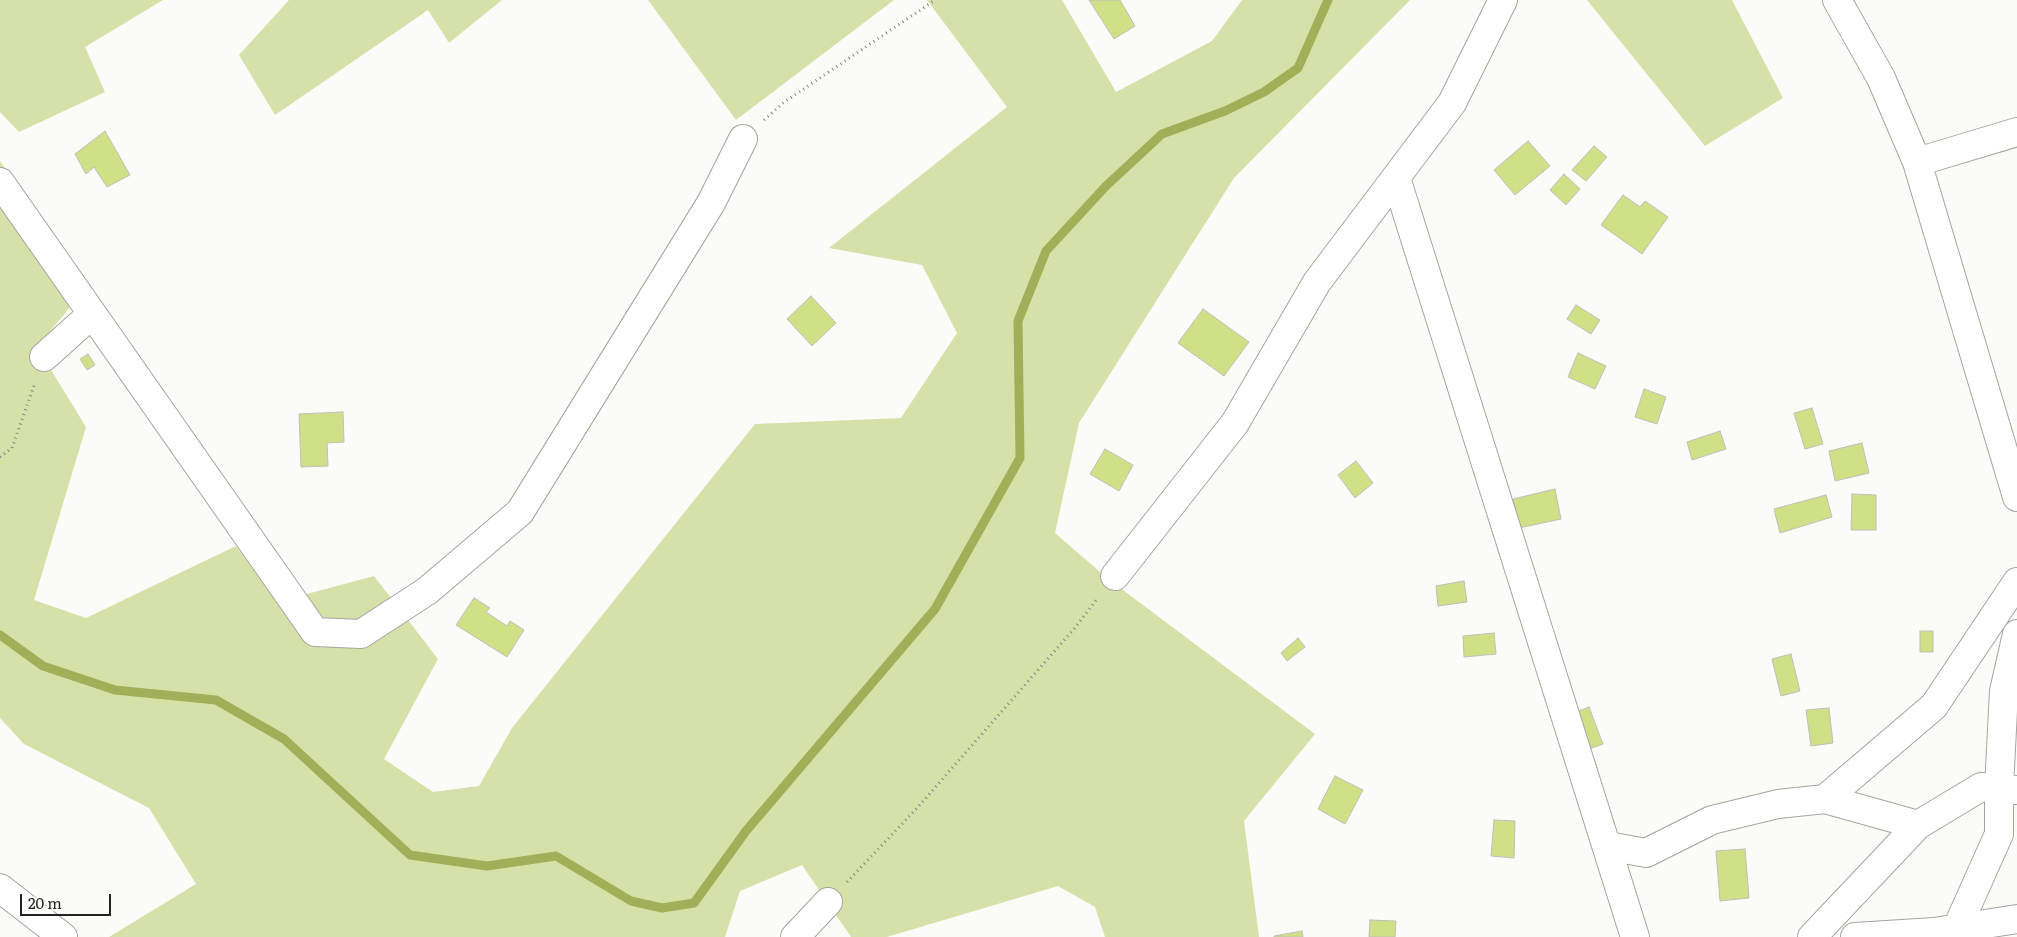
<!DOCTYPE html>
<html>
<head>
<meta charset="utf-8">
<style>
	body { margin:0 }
	#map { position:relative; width:2017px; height:937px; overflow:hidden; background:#fbfcf7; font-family:Literata,serif }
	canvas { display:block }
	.scale { position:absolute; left:20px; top:894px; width:91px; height:22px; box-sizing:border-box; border:2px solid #222220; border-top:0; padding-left:6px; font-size:15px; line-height:18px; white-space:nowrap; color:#222220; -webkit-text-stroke:4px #fbfcf7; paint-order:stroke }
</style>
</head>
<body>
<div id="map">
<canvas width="2017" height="937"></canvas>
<div class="scale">20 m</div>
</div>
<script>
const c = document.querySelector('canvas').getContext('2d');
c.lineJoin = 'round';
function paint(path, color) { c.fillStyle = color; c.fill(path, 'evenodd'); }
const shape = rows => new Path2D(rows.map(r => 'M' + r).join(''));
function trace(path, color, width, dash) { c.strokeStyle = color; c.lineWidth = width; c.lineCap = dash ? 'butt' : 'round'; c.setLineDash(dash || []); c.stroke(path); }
paint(shape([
	[0,0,163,0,85,47,105,92,19,132,0,112],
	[289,0,502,0,449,43,428,10,275,115,239,55],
	[648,0,894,0,736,120],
	[927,0,1062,0,1116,92,1212,41,1242,0,1410,0,1234,178,1079,423,1055,533,1107,578,1315,734,1244,821,1259,937,1105,937,1095,907,1058,886,887,937,851,937,802,865,740,891,725,937,109,937,196,884,149,808,24,744,0,718,0,161,86,288,37,347,86,427,34,600,86,618,236,546,277,602,374,576,438,659,384,759,433,792,479,786,512,728,755,424,901,418,957,333,922,265,829,248,1007,107],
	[1587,0,1732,0,1783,98,1705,146]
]), '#d6e1aa');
trace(shape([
	[0,635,43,666,115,690,216,700,284,739,410,855,487,866,556,856,631,901,662,908,694,903,746,831,935,609,1020,458,1018,321,1046,251,1106,186,1162,134,1225,111,1264,92,1298,68,1328,0]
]), '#a1b058', 9);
const building = shape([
	[1089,0,1120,0,1135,26,1114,39,1089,0],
	[105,131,130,175,107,187,94,167,86,174,75,154,105,131],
	[1528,141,1550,166,1515,195,1494,170,1528,141],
	[1594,146,1607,157,1586,181,1572,170,1594,146],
	[1564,174,1580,189,1566,205,1550,190,1564,174],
	[1623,195,1640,207,1645,201,1668,217,1642,254,1601,225,1623,195],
	[811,296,836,323,812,346,787,319,811,296],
	[1576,305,1600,320,1591,334,1567,319,1576,305],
	[1203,309,1249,342,1224,376,1178,343,1203,309],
	[1578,353,1606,366,1595,389,1568,377,1578,353],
	[88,354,95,365,87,370,80,359,88,354],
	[1644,389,1666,397,1657,424,1635,417,1644,389],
	[1812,408,1823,444,1805,449,1794,413,1812,408],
	[343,412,344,442,327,443,328,466,301,467,299,414,343,412],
	[1720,431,1726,449,1692,460,1687,442,1720,431],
	[1862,443,1869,473,1835,481,1829,451,1862,443],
	[1105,449,1133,465,1119,491,1090,474,1105,449],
	[1356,461,1373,483,1355,498,1338,475,1356,461],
	[1555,489,1561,519,1519,528,1513,499,1555,489],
	[1852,494,1876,495,1876,530,1851,530,1852,494],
	[1826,495,1832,517,1780,533,1774,509,1826,495],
	[1464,581,1467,602,1438,606,1436,586,1464,581],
	[474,598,490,608,486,612,507,626,510,621,524,630,507,657,456,625,474,598],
	[1920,631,1933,631,1933,652,1920,652,1920,631],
	[1494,633,1496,654,1464,657,1463,636,1494,633],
	[1298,638,1305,647,1287,661,1281,653,1298,638],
	[1791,654,1800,691,1781,696,1772,659,1791,654],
	[1589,707,1603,744,1589,749,1576,712,1589,707],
	[1829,708,1833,743,1811,746,1806,710,1829,708],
	[1335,776,1363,790,1345,824,1318,809,1335,776],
	[1494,820,1515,821,1514,858,1491,856,1494,820],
	[1745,849,1749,898,1720,901,1716,851,1745,849],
	[1370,920,1396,921,1395,937,1369,937,1370,920],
	[1302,931,1303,937,1274,937,1274,936,1302,931]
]);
paint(building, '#d0e087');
trace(building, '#bebfba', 1);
const street = shape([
	[1837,0,1881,78,1917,162,2017,497],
	[1917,162,2017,132],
	[1396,178,1635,937],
	[0,182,315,632,361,634,427,591,520,512,711,203,743,139],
	[44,357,92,314],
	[1115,576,1235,423,1317,282,1452,103,1503,0],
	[1825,799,1918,825],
	[1608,846,1646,853,1712,820,1778,804,1825,799,1934,706,2017,582],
	[0,888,63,937],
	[795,937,828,902],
	[1812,937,1918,825,1981,787,2016,790],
	[1855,937,1934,932,2017,919],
	[1956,937,1957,928,1999,834,1999,787,2004,691,2017,634]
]);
trace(street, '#a4a5a1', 30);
trace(shape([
	[764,120,783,103,935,0],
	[0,457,12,448,35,383],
	[847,882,918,807,1074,629,1097,599]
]), '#848481', 3, [1, 4]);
trace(street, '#fff', 28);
</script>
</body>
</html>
